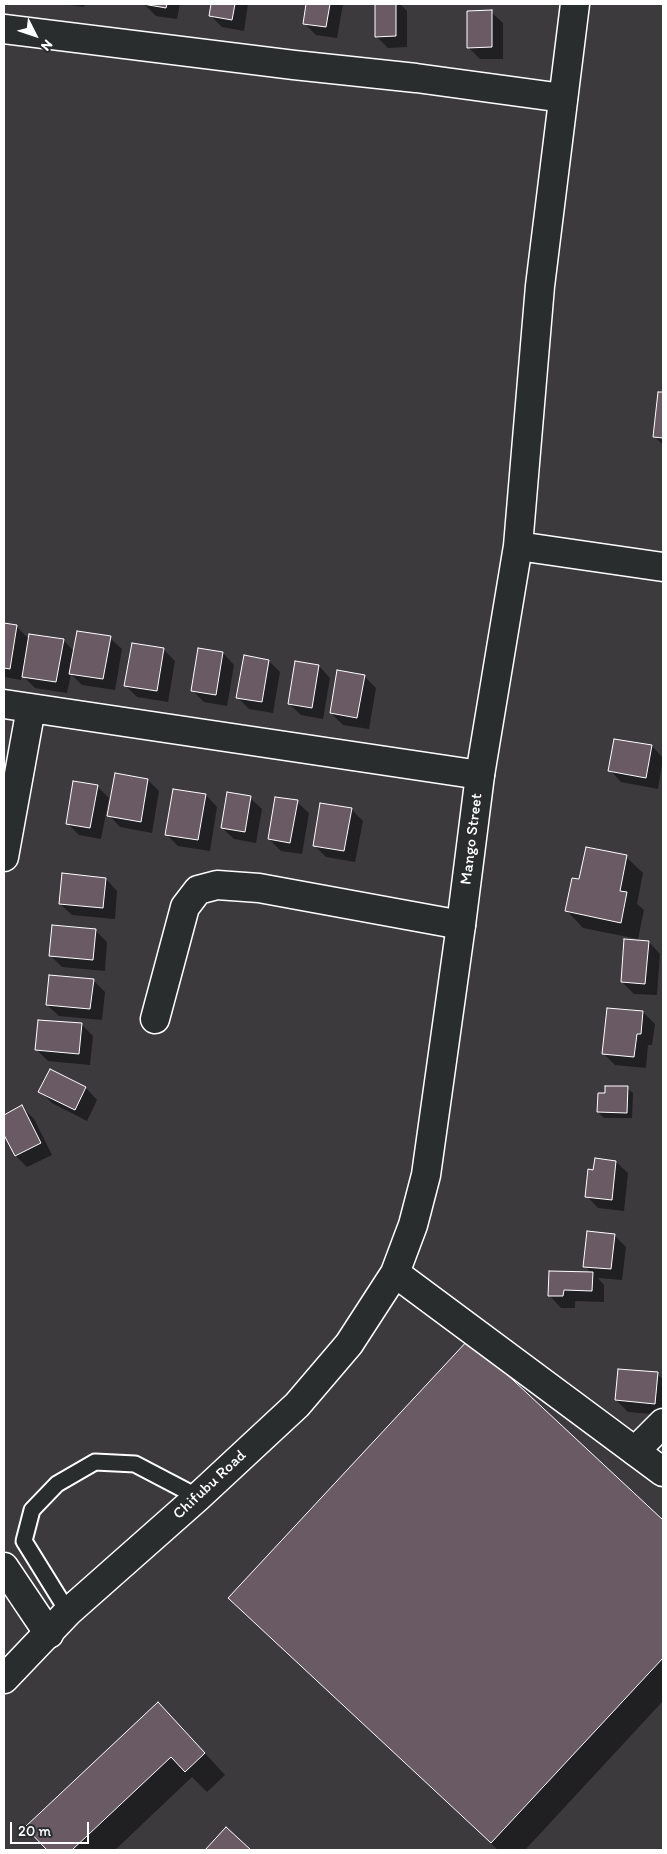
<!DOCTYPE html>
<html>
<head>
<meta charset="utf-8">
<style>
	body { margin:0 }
	#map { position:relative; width:667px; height:1854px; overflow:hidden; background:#3d3a3e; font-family:Itim,sans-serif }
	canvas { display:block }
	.frame { position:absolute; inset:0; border:5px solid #fff; pointer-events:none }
	.north { position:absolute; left:10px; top:10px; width:50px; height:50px; -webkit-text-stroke:4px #2a2d2e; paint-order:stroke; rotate:131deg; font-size:14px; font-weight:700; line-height:20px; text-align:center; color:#fff }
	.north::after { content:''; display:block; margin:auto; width:18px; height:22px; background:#fff; clip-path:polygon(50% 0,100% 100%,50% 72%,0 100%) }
	.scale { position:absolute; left:10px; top:1822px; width:79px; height:22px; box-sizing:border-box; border:2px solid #fff; border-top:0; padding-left:6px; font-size:15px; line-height:18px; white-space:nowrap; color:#fff; -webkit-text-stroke:4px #2a2d2e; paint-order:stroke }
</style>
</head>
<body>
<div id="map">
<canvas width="667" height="1854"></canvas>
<div class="frame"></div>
<div class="north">N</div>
<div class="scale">20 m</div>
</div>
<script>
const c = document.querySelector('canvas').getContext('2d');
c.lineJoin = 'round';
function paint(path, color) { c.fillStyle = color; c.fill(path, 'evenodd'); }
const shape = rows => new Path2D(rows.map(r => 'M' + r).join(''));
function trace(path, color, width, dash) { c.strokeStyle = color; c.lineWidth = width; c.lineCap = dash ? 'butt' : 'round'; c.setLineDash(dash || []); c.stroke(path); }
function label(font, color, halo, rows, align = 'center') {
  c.font = font + ' Itim,sans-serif'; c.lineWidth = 4.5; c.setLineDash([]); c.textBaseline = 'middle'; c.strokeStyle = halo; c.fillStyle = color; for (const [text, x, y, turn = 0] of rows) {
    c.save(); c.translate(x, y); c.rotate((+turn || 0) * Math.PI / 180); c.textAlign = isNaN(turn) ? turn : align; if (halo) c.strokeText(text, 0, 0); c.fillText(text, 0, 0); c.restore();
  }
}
paint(shape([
	[63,4,85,4,84,7],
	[144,4,180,4,177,19,156,16],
	[212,4,248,4,244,31,222,27,211,16],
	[307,4,343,4,337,38,316,35,304,23],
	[376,4,400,4,407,11,407,47,388,48,376,36],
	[491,12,503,23,503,59,480,59,468,47],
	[659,393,663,393,663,445,654,436],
	[4,625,17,627,30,640,63,640,75,652,110,638,122,649,115,690,82,685,71,674,67,693,35,688,22,675,21,680,4,677],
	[163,649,175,661,168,702,137,697,125,685],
	[223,653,234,665,227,706,204,702,193,691],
	[269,661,280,672,273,713,249,709,238,698],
	[319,666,330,678,323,719,301,715,289,704],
	[364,676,376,688,369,729,343,725,331,713],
	[615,740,652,746,663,758,658,789,621,782,610,770],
	[148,780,159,791,152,833,120,827,109,815],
	[97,786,109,798,101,839,79,835,67,823],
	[206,795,217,807,210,851,178,846,166,834],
	[250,798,262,809,256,843,234,839,222,828],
	[297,802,309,813,302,854,281,851,269,839],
	[351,809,363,821,355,862,326,857,314,845],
	[626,857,643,873,637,904,644,910,638,939,583,928,567,911,580,881],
	[106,879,117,891,115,919,72,915,60,904],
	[95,930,107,942,105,971,62,967,50,955],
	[649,942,660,954,657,995,634,994,622,982],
	[93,980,105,992,102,1020,59,1016,47,1005],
	[643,1012,655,1024,652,1045,648,1045,646,1068,615,1065,603,1053],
	[82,1025,93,1036,90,1065,48,1061,36,1049],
	[50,1071,86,1088,97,1100,87,1121,52,1103,40,1091],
	[627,1088,633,1093,632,1118,604,1118,598,1112,606,1094],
	[22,1107,34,1119,52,1155,27,1167,16,1156,4,1132,4,1116],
	[616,1162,628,1173,624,1211,598,1208,587,1196,595,1171],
	[614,1235,626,1247,622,1280,598,1278,604,1285,604,1302,575,1301,575,1308,561,1308,550,1296,591,1273,585,1266],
	[469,1341,663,1522,663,1701,525,1850,498,1850,251,1619],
	[657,1374,663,1379,663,1415,628,1412,616,1400],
	[179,1725,225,1775,207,1792,192,1777,115,1850,48,1850,27,1827]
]), '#0007');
const building = shape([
	[143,4,167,4,166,8,143,4],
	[211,4,235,4,232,20,209,16,211,4],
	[306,4,330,4,326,27,303,24,306,4],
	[375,4,396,4,396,36,375,37,375,4],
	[492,10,492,47,467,48,467,11,492,10],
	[658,392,663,392,663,438,653,437,658,392],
	[4,623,17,625,10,669,4,668,4,623],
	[77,631,111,636,103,679,69,674,77,631],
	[29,634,64,639,56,682,22,677,29,634],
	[132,643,164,648,157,691,124,686,132,643],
	[198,648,223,652,216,695,191,691,198,648],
	[244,655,269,660,262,702,236,698,244,655],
	[295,661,319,665,312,708,288,704,295,661],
	[337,670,365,675,357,718,330,713,337,670],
	[614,739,652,745,646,778,608,771,614,739],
	[115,773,148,779,141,822,107,816,115,773],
	[73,781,98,785,90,828,66,824,73,781],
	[173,789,206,794,198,840,165,835,173,789],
	[227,792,251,796,245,832,221,828,227,792],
	[275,797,298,800,290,843,268,839,275,797],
	[320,803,352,808,344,851,313,846,320,803],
	[586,847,627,855,620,891,627,892,621,923,565,911,572,878,579,879,586,847],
	[62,873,106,878,103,908,59,904,62,873],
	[52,925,96,929,93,960,49,956,52,925],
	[624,939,649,941,645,984,621,982,624,939],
	[49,975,94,979,90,1009,46,1005,49,975],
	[607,1008,643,1011,641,1034,637,1034,634,1057,602,1054,607,1008],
	[38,1020,82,1023,79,1054,35,1050,38,1020],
	[50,1069,86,1087,75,1110,38,1092,50,1069],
	[605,1086,628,1086,627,1113,597,1112,598,1093,605,1093,605,1086],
	[22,1105,41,1143,15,1156,4,1135,4,1115,22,1105],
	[595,1158,616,1161,612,1200,585,1197,588,1169,593,1170,595,1158],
	[587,1231,615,1234,611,1269,583,1267,587,1231],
	[549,1271,593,1272,592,1291,564,1290,563,1296,548,1296,549,1271],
	[469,1339,663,1520,663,1658,491,1843,228,1598,469,1339],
	[618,1369,658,1372,655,1404,615,1400,618,1369],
	[158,1702,205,1753,185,1772,171,1757,72,1850,47,1850,25,1827,158,1702],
	[226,1827,251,1850,205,1850,226,1827]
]);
paint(building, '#6a5a64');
trace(building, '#fff', 1);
const lane = shape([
	[68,1612,24,1541,32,1510,57,1484,95,1462,135,1464,198,1497]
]);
const street = shape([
	[4,29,294,65,416,78,563,98],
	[4,704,480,775],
	[4,857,31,708],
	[155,1019,185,907,198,890,217,885,259,888,461,925],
	[635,1451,663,1423],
	[4,1567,49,1634]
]);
const secondary = shape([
	[518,546,540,286,575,4],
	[395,1273,663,1472],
	[4,1679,68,1612,198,1497,297,1405,349,1344,395,1273,413,1225,426,1175,461,925,480,775,518,546,663,567]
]);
trace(lane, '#fff', 19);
trace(street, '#fff', 31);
trace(secondary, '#fff', 31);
trace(lane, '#2a2d2e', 15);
trace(street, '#2a2d2e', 28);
trace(secondary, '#2a2d2e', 28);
label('16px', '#fff', '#2a2d2e', [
	["Mango Street",472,839,-83],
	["Chifubu Road",210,1485,-43]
]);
</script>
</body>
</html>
